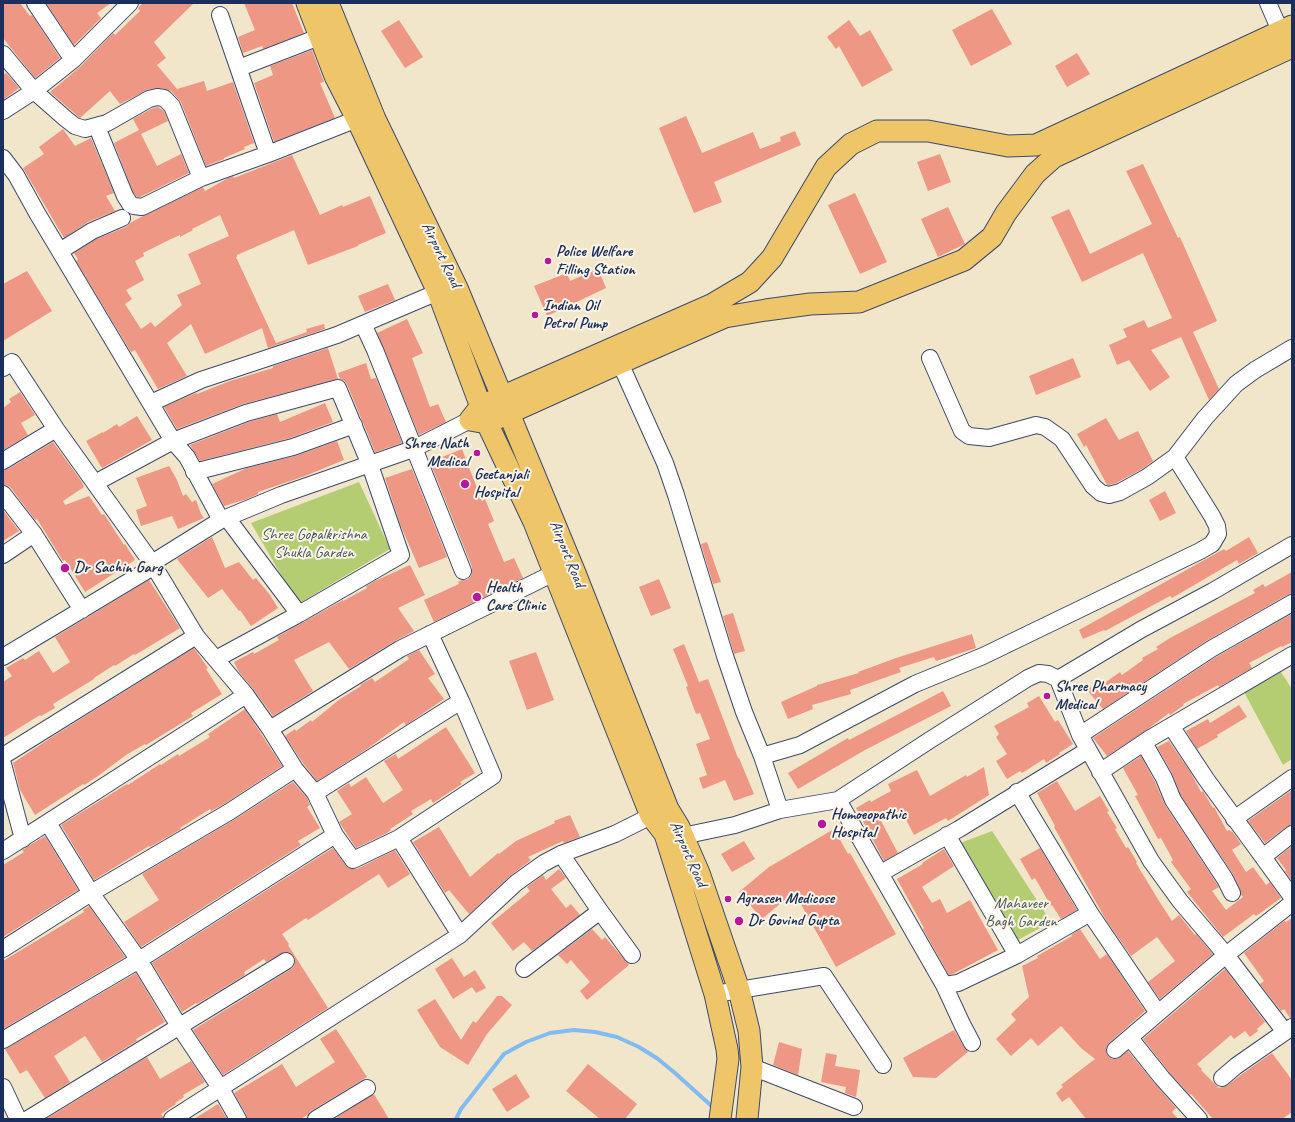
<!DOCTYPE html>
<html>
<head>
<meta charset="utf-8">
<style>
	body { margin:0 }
	#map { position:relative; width:1295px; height:1122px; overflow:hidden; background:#f1e6c9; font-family:Caveat,sans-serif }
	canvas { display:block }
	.frame { position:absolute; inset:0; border:4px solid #1b2f5e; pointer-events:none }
</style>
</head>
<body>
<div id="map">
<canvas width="1295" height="1122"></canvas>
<div class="frame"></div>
</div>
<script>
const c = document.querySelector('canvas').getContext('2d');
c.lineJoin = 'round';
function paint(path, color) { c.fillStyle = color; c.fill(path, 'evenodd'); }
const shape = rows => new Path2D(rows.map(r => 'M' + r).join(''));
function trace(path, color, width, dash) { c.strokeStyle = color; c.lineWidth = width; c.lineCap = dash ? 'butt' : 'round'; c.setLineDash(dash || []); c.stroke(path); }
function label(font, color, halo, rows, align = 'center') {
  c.font = font + ' Caveat,sans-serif'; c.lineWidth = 4; c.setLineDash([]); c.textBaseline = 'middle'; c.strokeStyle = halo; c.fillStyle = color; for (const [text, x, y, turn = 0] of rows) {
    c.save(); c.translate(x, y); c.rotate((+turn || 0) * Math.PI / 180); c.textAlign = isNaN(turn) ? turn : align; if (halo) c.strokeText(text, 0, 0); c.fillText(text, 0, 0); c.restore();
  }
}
paint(shape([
	[359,482,390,549,298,604,251,523],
	[1279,669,1292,689,1292,759,1283,765,1244,692],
	[992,831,1051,922,1016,941,955,845]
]), '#b4cd72');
trace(shape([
	[456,1119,461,1109,504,1054,526,1042,550,1033,574,1030,595,1032,617,1037,639,1047,658,1059,675,1073,716,1110]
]), '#80bbf2', 4);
paint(shape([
	[3,3,20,3,30,16,32,15,60,58,35,78,3,38],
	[46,3,111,3,97,13,101,18,74,45],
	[143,3,194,3,154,42,166,58,157,65,177,89,204,81,207,91,233,82,254,143,244,147,245,149,224,158,224,159,206,166,181,102,171,91,166,89,155,88,147,90,120,104,110,91,80,118,50,92,80,67,113,33,115,35,140,11,138,8],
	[244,3,292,3,304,33,263,49,262,46,243,53,238,37,255,30],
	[992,9,1012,44,971,66,952,30],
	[399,20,423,57,405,68,381,31],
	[849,20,860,36,870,30,893,70,862,87,839,46,836,49,827,37],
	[312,50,324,82,320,83,335,118,274,142,254,83,273,75,270,66],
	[1077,53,1090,74,1067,87,1055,66],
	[6,73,19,88,3,100,3,75],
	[158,107,164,111,168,121,141,134,157,166,181,154,189,173,140,197,137,197,133,192,114,143,139,130,133,119,153,108],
	[686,116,702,153,753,132,760,149,781,141,780,137,795,131,801,145,714,182,722,202,694,213,659,128],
	[63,129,75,146,91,138,114,193,106,196,115,211,88,222,64,238,23,168,44,154,39,147],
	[940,154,951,182,928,191,917,162],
	[292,155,320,215,342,205,343,207,370,196,386,233,358,245,358,246,308,265,294,230,237,255,237,257,236,257,276,343,307,332,306,329,324,324,325,329,268,348,262,328,205,354,191,324,167,343,187,376,158,389,135,350,131,352,76,261,78,259,74,253,96,239,126,227,130,223,143,216,203,187,205,191,228,178,233,176,234,178],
	[220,215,229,236,188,254,201,284,177,295,182,305,155,327,151,322,141,329,125,304,132,299,126,290,144,280,135,261,144,256,143,253,169,240,180,235,180,237,193,230,192,229],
	[1143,164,1178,238,1180,237,1217,321,1193,332,1219,389,1209,400,1181,337,1151,350,1170,377,1150,391,1129,360,1117,365,1109,345,1127,337,1123,329,1144,320,1148,328,1172,318,1143,253,1082,282,1051,217,1069,209,1090,254,1152,224,1126,171],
	[855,193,887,262,860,274,828,205],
	[948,207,965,244,938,257,921,219],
	[598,269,606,288,547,316,534,286,567,273,570,281],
	[27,271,52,311,3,341,3,284],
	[388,284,395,300,365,312,358,296],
	[407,319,423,353,412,358,430,407,438,404,446,422,419,435,377,333],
	[328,348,338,379,243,404,177,429,164,407,196,393,197,394,230,381,273,368,273,366],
	[1073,358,1081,377,1036,395,1029,376],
	[366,363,371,379,376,378,402,443,375,452,347,384,344,381,340,379,338,373],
	[20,392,35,415,21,423,28,435,3,450,3,408,11,402,9,399],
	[325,403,333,422,290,438,200,461,190,445,249,422,277,414,280,422],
	[137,416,152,440,102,468,86,441,103,432,103,433,117,424,119,427],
	[1106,418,1119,440,1138,431,1153,461,1142,469,1116,483,1109,485,1107,485,1086,445,1084,447,1077,434],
	[337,441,344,460,305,476,258,492,258,494,247,499,224,506,212,484,247,468,295,456],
	[53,442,82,482,84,487,63,501,65,505,89,496,102,515,104,514,124,545,125,544,135,560,85,592,65,560,63,561,37,519,35,520,11,488,7,485,3,485,3,470,8,469],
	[462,449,482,501,485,499,494,521,488,524,504,562,514,558,523,578,434,622,424,600,459,584,458,582,462,580,467,580,471,576,472,573,472,567,430,462],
	[169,466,177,480,183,496,186,494,192,502,196,500,201,514,204,518,178,529,172,516,141,526,136,510,147,506,136,478],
	[412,469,447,557,419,568,400,524,385,478],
	[1165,491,1176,513,1160,521,1149,500],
	[3,510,19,531,3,541],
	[212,537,225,568,239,562,253,580,256,578,270,595,278,608,251,626,240,610,239,611,222,589,208,598,177,559],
	[1249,537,1258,553,1239,564,1237,560,1172,598,1170,596,1105,631,1104,630,1083,639,1079,630,1224,549,1226,551],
	[707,542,721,582,713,584,701,544],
	[410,565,425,595,398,608,414,631,395,641,349,669,329,642,294,660,313,691,273,716,254,690,239,672,234,662,253,652,254,654,279,640,277,637,343,600,343,601,367,588,366,586,375,581],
	[1292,572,1292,594,1287,595,1206,641,1103,709,1087,690,1100,680,1103,684,1120,672,1122,675,1143,660,1142,658,1158,649,1156,647,1170,638,1255,593,1253,590,1263,584,1265,587],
	[659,579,671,608,651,616,639,587],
	[149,580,180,628,135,655,134,654,115,666,114,665,94,678,94,679,53,704,55,708,41,716,40,715,3,738,3,682,12,676,6,668,23,658,25,660,39,651,53,673,70,662,55,637],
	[733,613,745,651,734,654,723,616],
	[1292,614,1292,642,1282,647,1281,646,1249,663,1252,668,1219,687,1218,685,1183,704,1184,705,1170,715,1169,713,1148,729,1107,756,1093,738,1216,657],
	[972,634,976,648,936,661,934,657,899,668,901,672,850,690,851,694,812,705,813,709,788,719,781,702,817,686,817,685,859,673,858,672,896,658],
	[684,644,699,682,708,679,738,758,739,758,754,794,734,801,725,780,703,789,699,778,707,775,696,744,710,739,700,713,696,714,686,687,688,686,673,649],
	[194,648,208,668,206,669,222,694,191,713,193,716,146,745,145,744,126,755,98,776,84,785,83,784,35,815,20,790,13,763,52,737],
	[419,650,435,674,428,678,444,699,406,725,404,722,367,749,317,781,303,763,285,736,295,729,296,731,311,720,312,722,340,699,361,686,360,685,372,678,375,682,409,659,407,656],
	[536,652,554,700,527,710,509,661],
	[943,691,951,706,865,750,798,789,788,773,848,738,849,740],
	[1039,696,1055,722,1058,720,1073,744,1059,753,1060,754,1046,763,1044,759,1022,773,1020,771,1007,779,996,761,1007,754,996,737,999,734,994,726,1029,707,1027,703],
	[1239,705,1247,717,1217,735,1218,737,1197,749,1186,731,1208,719,1210,723],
	[245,709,282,766,224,804,211,811,210,809,180,828,181,829,150,847,149,846,94,880,61,825,127,784,128,785,160,764,161,765,178,754,179,756,210,737,208,734],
	[446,727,475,773,460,782,462,784,433,803,431,799,411,811,413,814,390,829,391,830,387,833,356,848,339,822,352,814,337,791,349,783,351,787,366,777,383,803,403,790,384,761,396,754,398,759],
	[1169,741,1191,773,1201,792,1203,791,1213,808,1214,807,1227,831,1230,830,1231,832,1232,831,1241,844,1232,850,1246,872,1253,867,1266,885,1270,882,1281,898,1256,916,1254,914,1223,937,1187,892,1191,889,1171,862,1173,860,1161,838,1158,839,1135,796,1138,795,1123,768,1141,756,1155,782,1165,805,1217,884,1219,887,1212,891,1226,910,1243,897,1241,895,1240,889,1233,874,1181,796,1172,773,1157,747],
	[984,767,989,795,948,821,946,818,914,835,901,810,881,821,898,853,884,861,856,808,870,800,871,802,891,791,888,784,917,770,930,796,966,775,967,777],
	[1057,781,1075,811,1100,796,1109,811,1107,812,1117,828,1115,829,1126,848,1128,847,1137,862,1136,863,1159,901,1172,921,1179,915,1195,935,1196,934,1213,954,1160,999,1148,982,1175,961,1157,937,1131,956,1106,920,1054,827,1055,826,1037,793],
	[293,782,307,798,310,805,307,807,320,828,298,841,301,845,141,947,124,922,159,900,142,874,234,820],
	[1292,790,1292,825,1286,827,1265,843,1248,821],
	[570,815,580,837,564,843,563,841,528,857,531,860,510,876,469,914,449,890,445,893,413,842,439,827,470,877,498,853,499,854,516,841,555,823,554,821],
	[834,829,848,854,850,853,896,934,836,967,794,892,762,919,739,892,769,867],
	[45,836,78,890,3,937,3,865,24,852,22,850],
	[744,841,755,859,732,872,721,854],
	[1292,846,1292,881,1285,871,1286,870,1277,858],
	[333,848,346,866,352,869,357,869,395,850,410,874,388,888,379,874,308,920,306,918,282,934,289,944,288,945,328,1008,223,1075,193,1030,291,969,294,966,295,961,294,956,290,953,285,952,266,962,264,959,244,972,245,975,197,1004,196,1003,182,1012,152,963],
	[1040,848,1077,910,1061,919,1052,905,1051,906,1035,878,1032,880,1020,859],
	[944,849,954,866,922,887,932,903,940,899,947,913,970,900,998,950,953,974,949,975,923,929,924,928,897,879,923,864,922,863],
	[559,869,566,878,551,889,566,908,571,904,580,915,532,951,524,942,513,951,491,923,530,891,527,887,543,875,546,880],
	[89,906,125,957,3,1029,3,961,66,923,84,912,83,910],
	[1292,918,1292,1018,1290,1018,1284,1009,1281,1011,1260,984,1264,981,1244,953,1283,922,1285,921,1286,922],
	[592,929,602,940,605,937,629,965,587,1000,580,991,590,982,571,960,567,964,558,955],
	[1080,929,1100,959,1107,954,1145,1011,1109,1043,1106,1047,1106,1051,1108,1056,1112,1059,1117,1059,1128,1051,1155,1084,1176,1108,1172,1112,1178,1119,1086,1119,1069,1097,1062,1102,1056,1093,1063,1087,1061,1085,1095,1059,1081,1048,1061,1026,1038,1046,1031,1038,1011,1056,996,1039,1016,1020,1011,1014,1029,997,1022,966,1038,958,1037,956,1072,936,1071,935],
	[452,958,464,977,475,970,486,988,476,993,472,987,453,999,435,969],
	[1225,969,1265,1022,1257,1029,1258,1031,1250,1037,1245,1031,1234,1039,1231,1035,1197,1064,1202,1069,1201,1070,1219,1088,1228,1085,1242,1074,1272,1053,1292,1080,1292,1112,1282,1119,1213,1119,1191,1094,1190,1095,1169,1072,1143,1039],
	[136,973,165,1022,136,1039,137,1041,102,1062,85,1036,54,1056,70,1082,45,1098,27,1070,20,1074,5,1049],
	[497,996,502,996,512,1005,487,1034,468,1065,440,1047,417,1010,435,999,461,1040,473,1021,476,1023],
	[336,1029,367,1077,311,1111,307,1115,301,1119,247,1119,246,1114,234,1093,282,1064,296,1087,335,1062,320,1039],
	[954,1030,964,1047,968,1052,936,1078,913,1077,903,1058],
	[779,1042,802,1049,798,1075,773,1065],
	[826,1053,837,1055,835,1066,860,1070,856,1097,845,1093,846,1087,821,1082],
	[147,1057,160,1079,191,1061,205,1082,183,1095,184,1097,175,1103,176,1104,161,1114,163,1117,163,1119,46,1119],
	[588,1064,637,1104,625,1119,600,1119,566,1091],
	[516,1074,530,1097,507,1112,492,1089],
	[374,1094,389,1119,338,1119,337,1117],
	[218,1104,227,1119,194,1119]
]), '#ee9784');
const minor = shape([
	[35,3,73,60],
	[1268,3,1285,42],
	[220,15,268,154],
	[3,54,34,91,66,119,75,126,85,129,107,123,149,99,157,97,164,98,172,106,201,178],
	[239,68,319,37],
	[3,111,34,91,73,60,130,3],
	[97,127,125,196,130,204,134,206,142,207,201,178,268,154,357,119],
	[3,158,16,175,37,213,173,441,187,457,221,520],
	[60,251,92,231,122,218],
	[363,324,375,350,463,571],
	[930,358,962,431,969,436,989,438,1036,425,1045,427,1062,439,1093,486,1101,493,1109,495,1120,492,1147,477,1175,457,1205,418,1236,384,1255,370,1292,348],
	[620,363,665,463,676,495,725,656,744,712,762,756,800,745,915,684,983,656,1200,551,1212,544,1218,534,1217,526,1212,516,1175,457],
	[3,368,12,362,56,429,152,563,196,636,246,695,270,729,295,769,315,793,335,835,353,860,399,838,493,776,461,701,430,634],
	[151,403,201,380,337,335,438,292,448,290],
	[3,461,56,429],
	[194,472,293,447,354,425],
	[95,483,173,441,246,413,338,388,370,465,401,555,299,614,216,659],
	[3,494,34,534,82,610],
	[227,518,299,614],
	[3,555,34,534],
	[3,657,148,570,152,563,221,520,281,495,413,449,470,420],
	[1058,679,1142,629,1213,591,1292,545],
	[1171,726,1206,779,1292,897],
	[270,729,400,649,554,573],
	[1080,735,1211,649,1292,603],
	[1144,743,1164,778,1173,800,1225,879,1232,893],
	[3,756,196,636],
	[762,756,780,810],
	[3,764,23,839],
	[1100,772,1149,739,1292,655],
	[1017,792,1090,913,1158,1013],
	[315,793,461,701],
	[838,800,944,985,962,1024,972,1043],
	[1234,819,1292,778],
	[48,823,91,893,139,960,179,1026,221,1089,238,1119],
	[947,835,1017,955],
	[399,838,460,935],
	[673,838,735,825,780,810,838,800,930,740,1028,678,1039,673,1048,674,1058,679,1080,735,1151,861,1180,901,1226,955,1285,1032],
	[3,851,246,695],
	[561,854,600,911,632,955],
	[1263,857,1292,834],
	[881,873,959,829,1088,750],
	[3,949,91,893,229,812,295,769],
	[524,969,600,911],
	[944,985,958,983,1017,955,1090,913],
	[715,994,824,976,883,1065],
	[1130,1038,1162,1078,1199,1119],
	[3,1040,139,960,335,835],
	[1115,1050,1226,955,1292,903],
	[752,1067,854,1107],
	[1222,1078,1236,1066,1292,1027],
	[3,1087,18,1119],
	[28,1119,286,961],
	[172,1119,460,935,516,883,544,863,561,854,615,834,651,816],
	[316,1119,367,1088]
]);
const major = shape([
	[307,3,335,76,357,119,438,292,487,423,534,522,651,816,665,834,715,994,727,1049,728,1059,720,1119],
	[328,3,375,119,457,288,575,573,668,809,679,827,699,873,739,990,749,1031,752,1067,747,1119],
	[1292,26,1036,145,1008,146,928,131,877,131,851,144,826,167,772,258,750,282,713,304,481,406,470,420,487,423,620,363,725,317,766,310,810,304,859,302,964,260,992,237,1006,213,1035,174,1054,157,1292,47]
]);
trace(minor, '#3b4a6e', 18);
trace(major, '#3b4a6e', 23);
trace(minor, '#fff', 16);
trace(major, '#eec569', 21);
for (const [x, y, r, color] of [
	[548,261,4,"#b5179e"],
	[535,315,4,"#b5179e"],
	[477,453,4,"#b5179e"],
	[465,484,5,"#b5179e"],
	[65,568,5,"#b5179e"],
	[477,597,5,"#b5179e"],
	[1047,696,4,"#b5179e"],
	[822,824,5,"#b5179e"],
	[728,899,4,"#b5179e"],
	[739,921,5,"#b5179e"]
]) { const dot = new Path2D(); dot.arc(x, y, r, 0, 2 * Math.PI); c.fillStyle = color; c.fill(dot); trace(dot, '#fcf5e5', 1.5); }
label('bold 16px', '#1b2f5e', '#fcf5e5', [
	["Police Welfare",556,252],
	["Filling Station",556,270],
	["Indian Oil",543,306],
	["Petrol Pump",543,324],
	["Shree Nath",469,444,"right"],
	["Medical",469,462,"right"],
	["Geetanjali",474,475],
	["Hospital",474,493],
	["Dr Sachin Garg",74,568],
	["Health",486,588],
	["Care Clinic",486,606],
	["Shree Pharmacy",1055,687],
	["Medical",1055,705],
	["Homoeopathic",831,815],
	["Hospital",831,833],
	["Agrasen Medicose",736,899],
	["Dr Govind Gupta",748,921]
], 'left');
label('16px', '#1b2f5e', '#fcf5e5', [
	["Airport Road",441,255,64],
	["Airport Road",567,554,68],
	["Airport Road",688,854,66]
]);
label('16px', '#415663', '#fcf5e5', [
	["Shree Gopalkrishna",314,535],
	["Shukla Garden",314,553],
	["Mahaveer",1021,904],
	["Bagh Garden",1021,922]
]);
</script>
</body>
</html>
